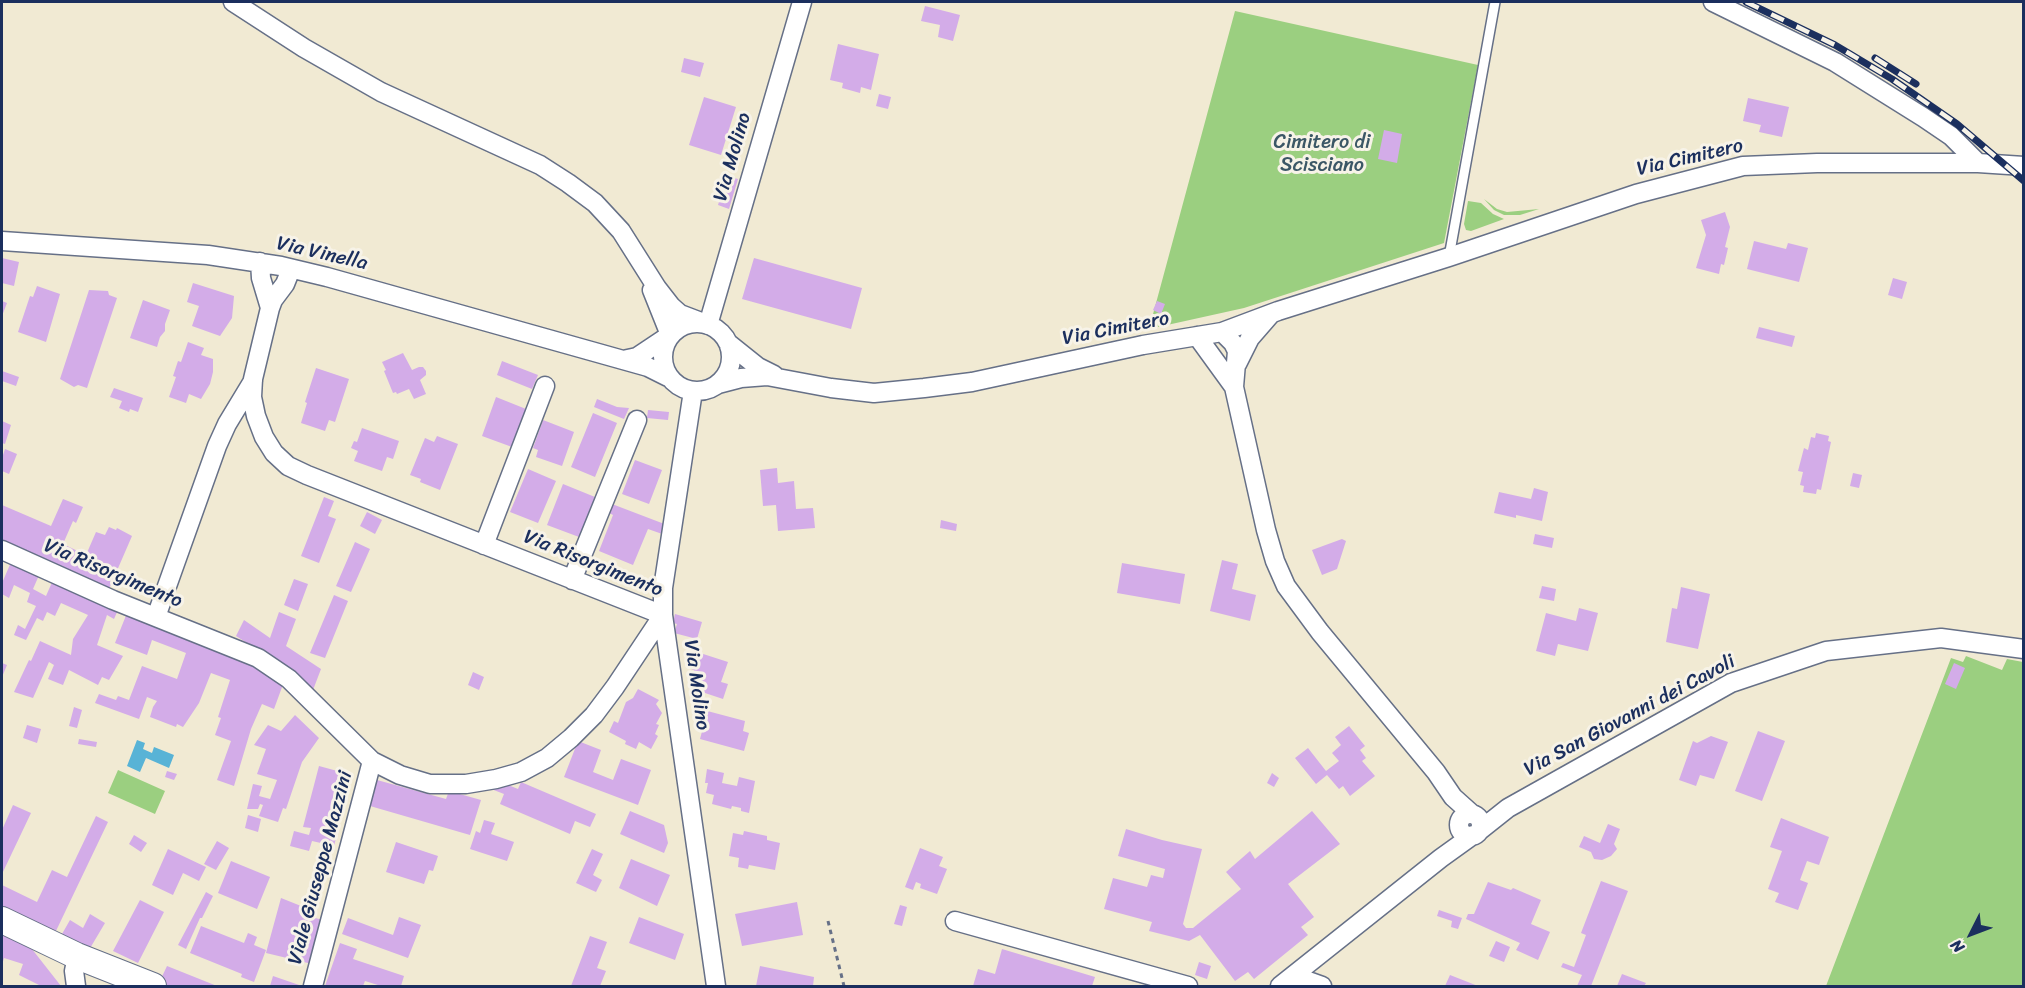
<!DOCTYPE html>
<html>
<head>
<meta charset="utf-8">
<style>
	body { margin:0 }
	#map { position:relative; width:2025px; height:988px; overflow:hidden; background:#f1ead3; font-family:Sriracha,sans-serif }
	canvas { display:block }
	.frame { position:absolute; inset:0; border:3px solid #1b2f5e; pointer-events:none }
	.north { position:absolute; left:1941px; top:904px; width:60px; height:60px; -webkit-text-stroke:4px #f7f3e8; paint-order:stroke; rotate:228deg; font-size:16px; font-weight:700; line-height:24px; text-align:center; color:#1b2f5e }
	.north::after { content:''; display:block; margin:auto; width:21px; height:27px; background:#1b2f5e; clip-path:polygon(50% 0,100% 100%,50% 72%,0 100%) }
</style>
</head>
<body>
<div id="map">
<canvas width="2025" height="988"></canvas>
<div class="frame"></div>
<div class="north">N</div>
</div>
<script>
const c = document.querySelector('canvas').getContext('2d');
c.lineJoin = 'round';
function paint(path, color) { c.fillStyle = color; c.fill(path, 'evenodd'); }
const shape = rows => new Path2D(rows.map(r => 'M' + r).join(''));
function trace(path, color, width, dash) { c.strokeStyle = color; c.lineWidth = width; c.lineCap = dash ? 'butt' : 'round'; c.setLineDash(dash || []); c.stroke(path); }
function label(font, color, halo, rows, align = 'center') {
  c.font = font + ' Sriracha,sans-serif'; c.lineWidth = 6; c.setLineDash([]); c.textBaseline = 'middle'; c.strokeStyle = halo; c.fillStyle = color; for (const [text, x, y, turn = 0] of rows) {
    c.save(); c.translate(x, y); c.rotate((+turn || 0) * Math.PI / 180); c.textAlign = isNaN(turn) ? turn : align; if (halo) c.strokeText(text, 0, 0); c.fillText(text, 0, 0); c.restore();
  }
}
paint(shape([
	[1235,11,1478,65,1444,243,1244,308,1149,329],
	[1484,199,1497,209,1507,212,1539,209,1520,215,1504,215,1494,210],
	[1468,201,1481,203,1493,214,1504,219,1471,231,1466,230,1464,224],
	[1966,656,2002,670,2007,659,2023,662,2023,986,1826,986,1951,658,1963,662],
	[118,770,165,791,155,814,108,793]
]), '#9bcf80');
paint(shape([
	[137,740,145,743,143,749,152,753,154,747,174,755,169,768,146,758,140,772,127,766]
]), '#58b3d6');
paint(shape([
	[925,6,960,15,953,41,938,37,940,25,921,21],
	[838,44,879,54,871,90,861,87,860,93,842,88,843,83,830,80],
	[684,58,704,63,700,77,681,72],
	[879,94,891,97,888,109,876,106],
	[704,97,736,107,721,155,689,145],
	[1748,98,1789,107,1782,137,1759,132,1761,125,1743,121],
	[1384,130,1402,134,1397,163,1378,159],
	[727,176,738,179,729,209,718,205],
	[1725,212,1730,227,1725,247,1728,248,1724,265,1721,264,1719,274,1696,268,1706,235,1701,220],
	[1754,241,1786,249,1788,243,1808,248,1799,282,1747,269],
	[2,258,19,262,14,286,2,283],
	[754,258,862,288,851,329,742,299],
	[1893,278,1907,282,1902,299,1888,295],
	[193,283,234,296,232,318,220,336,192,326,199,306,187,302],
	[37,286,60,294,46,342,18,332,30,296,33,297],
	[89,290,108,291,109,295,117,298,87,388,78,385,74,387,60,379],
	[143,300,170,310,165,324,165,331,160,337,157,347,130,338],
	[2,301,7,303,2,316],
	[1157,301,1165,304,1161,314,1153,310],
	[1759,327,1795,336,1792,347,1756,338],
	[188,342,204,348,201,355,213,359,213,372,210,384,201,399,189,394,186,403,169,397,176,377,173,376,178,361,181,362],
	[403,353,412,370,419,367,423,367,426,371,426,375,420,380,426,394,414,399,409,389,397,394,396,392,393,393,384,371,386,370,382,362],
	[502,361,538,375,532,389,497,375],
	[316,368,349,379,335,422,329,420,325,431,301,423,307,403,305,402],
	[2,371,19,377,16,386,2,381],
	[114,388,143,398,138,412,130,409,129,412,119,408,122,401,110,397],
	[496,397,526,409,512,447,482,436],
	[597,399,617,407,629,408,624,419,594,407],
	[648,410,669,412,668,420,647,418],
	[593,413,617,423,595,477,571,467],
	[543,420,574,432,562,466,536,457,538,450,533,448],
	[2,421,11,425,5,444,2,443],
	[362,428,399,441,393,459,387,457,382,471,354,461,358,451,351,448,354,441,357,442],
	[1816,433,1829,436,1828,441,1831,442,1821,490,1817,489,1816,494,1803,492,1804,486,1800,485,1803,472,1798,471,1804,448,1808,450,1811,437,1815,438],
	[437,436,458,444,440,490,420,482,421,479,410,475,425,438,434,442],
	[5,449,17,454,9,474,2,471,2,458],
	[635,460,662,470,649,504,622,494],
	[777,468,778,483,794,481,796,509,813,508,815,528,778,531,776,505,763,506,760,470],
	[528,469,556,481,538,523,510,512],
	[1853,473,1862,475,1859,488,1850,486],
	[563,484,595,497,579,537,547,525],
	[1534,488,1548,492,1542,521,1516,515,1516,518,1494,513,1499,492,1531,499],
	[324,497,334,501,328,516,336,519,319,563,301,556],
	[63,499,83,507,76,523,73,521,63,544,86,555,96,532,105,535,109,527,116,530,117,528,132,536,109,589,2,543,2,505,51,526],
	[612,504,667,525,665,535,648,529,633,565,599,551,613,515,609,513],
	[367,512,382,520,375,534,360,526],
	[941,520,957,524,956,531,940,528],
	[1535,534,1554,538,1552,548,1533,544],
	[1342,539,1346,541,1337,569,1322,575,1312,550],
	[355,542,370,549,351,592,336,586],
	[12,560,40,573,33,589,46,596,53,580,118,610,114,619,107,615,97,645,123,656,109,680,102,677,98,685,69,670,63,685,48,679,54,665,49,662,33,698,14,692,29,660,31,661,40,641,71,655,73,639,88,615,61,603,55,616,47,612,43,621,37,618,26,640,14,635,18,625,25,629,36,606,27,602,30,593,14,585,9,598,2,594,2,583],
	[1222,560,1238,564,1232,589,1256,595,1250,621,1210,611],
	[1122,563,1185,574,1180,604,1117,593],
	[294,579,308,584,298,611,284,605],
	[1542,586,1556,589,1554,601,1539,598],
	[1681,587,1710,594,1698,649,1666,642,1672,608,1677,609],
	[334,595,348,601,325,658,310,653],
	[1579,608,1598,613,1588,651,1558,644,1555,656,1536,651,1546,613,1576,621],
	[279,612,296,619,286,646,321,669,313,690,302,678,236,636,244,620,270,638],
	[127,613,285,679,274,709,262,704,251,729,234,786,217,780,231,741,215,735,221,718,218,717,230,680,211,673,199,703,183,727,177,724,176,727,150,717,153,707,157,701,147,697,139,719,95,703,99,694,116,700,118,696,129,700,142,666,177,679,186,653,152,640,147,655,115,643],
	[675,614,702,622,697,639,674,633,677,624,673,623],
	[697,652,728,662,721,682,728,684,723,699,693,689,697,679,692,677,694,670,691,669],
	[2,663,7,665,2,677],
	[1954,663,1965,668,1956,689,1945,684],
	[473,672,484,677,479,690,468,685],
	[638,689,659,700,656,704,662,713,656,724,659,725,655,734,658,736,651,749,639,742,636,749,625,744,626,741,609,732,614,721,618,723,626,702,633,698],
	[74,707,82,710,77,728,69,726],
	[696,708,745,721,743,731,749,733,744,751,700,739,704,724,700,723],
	[295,715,319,738,302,762,286,809,283,808,278,822,259,816,263,805,260,804,258,809,247,809,253,784,262,786,259,796,270,799,277,780,257,774,266,749,254,745,268,725,281,731],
	[27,725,41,729,37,743,23,738],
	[1349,726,1365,746,1360,750,1366,758,1362,761,1375,776,1350,796,1343,786,1339,789,1327,775,1316,784,1295,758,1308,748,1326,771,1339,761,1332,753,1341,745,1335,737],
	[1758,731,1785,741,1762,801,1735,791],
	[1711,736,1728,742,1714,779,1700,775,1696,786,1679,780,1693,741,1697,743],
	[79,739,97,742,96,747,78,744],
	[578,741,601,750,593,772,613,780,621,759,651,770,638,805,564,777],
	[319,766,352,775,334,846,312,841,309,851,290,846,294,831,309,835,311,828,303,827],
	[707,769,724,773,722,783,737,786,739,777,755,781,749,813,741,811,741,808,732,806,731,809,712,804,714,795,706,793,708,783,705,783],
	[167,771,177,774,174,780,165,777],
	[1272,773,1279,778,1274,787,1267,783],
	[377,780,446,799,449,791,481,800,470,835,370,806],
	[521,782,596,814,590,827,575,821,570,834,500,804,504,794,486,787,508,785,518,789],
	[13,805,31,813,2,874,2,830],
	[630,811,664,825,668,843,664,853,620,834],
	[1312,811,1340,844,1288,884,1314,917,1301,927,1308,935,1254,979,1248,972,1235,981,1200,935,1189,941,1149,931,1152,922,1104,909,1113,878,1147,887,1151,875,1163,878,1165,869,1118,856,1126,829,1162,840,1202,849,1183,924,1186,928,1193,928,1241,889,1226,872,1250,851,1255,859],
	[248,815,261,819,258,832,245,828],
	[96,816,108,822,55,933,2,906,2,885,37,902,52,870,67,877],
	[1781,818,1829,837,1819,865,1807,861,1800,880,1808,883,1798,910,1775,902,1779,893,1768,889,1782,851,1770,847],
	[484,820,495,823,491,834,514,842,507,861,470,849,476,831,480,833],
	[1608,824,1620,829,1614,844,1617,849,1611,856,1602,860,1594,859,1591,852,1579,847,1584,836,1600,843],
	[744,831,767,836,767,840,780,843,775,870,749,865,748,869,738,867,739,858,729,856,733,833,743,835],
	[134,835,147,843,141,852,129,844],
	[217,841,229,848,216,870,204,864],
	[396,842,438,856,433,871,429,870,424,884,386,872],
	[920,848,943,857,939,866,947,869,937,894,920,888,921,884,916,882,913,890,905,887],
	[168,849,206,867,199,881,183,873,173,895,152,885],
	[592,849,603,854,593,875,602,880,596,892,576,883],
	[631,859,670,875,657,906,619,888],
	[231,861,270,877,257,909,218,893],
	[1601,881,1628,891,1591,986,1577,986,1582,975,1561,967,1563,963,1574,967,1586,935,1581,933],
	[1488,882,1511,890,1513,888,1541,900,1531,924,1550,932,1538,960,1516,950,1520,943,1466,919,1468,914,1474,914],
	[206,892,213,896,202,918,200,918,186,949,178,945],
	[281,898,306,908,304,915,323,920,312,964,266,953],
	[140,900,164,912,138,963,113,951],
	[797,902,803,935,742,946,735,914],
	[900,905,907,907,902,926,894,924],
	[1439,910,1462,918,1458,929,1451,927,1452,921,1437,916],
	[90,914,105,923,89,950,62,934,70,920,83,928],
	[399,917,421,925,408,958,342,934,348,918,393,935],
	[639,917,684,934,675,960,629,943],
	[201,926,244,943,248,933,257,937,254,945,266,950,254,982,241,977,242,974,190,953],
	[2,932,28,944,61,986,41,986,19,975,23,964,4,958,2,965],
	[590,936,607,942,597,968,606,971,600,986,571,986],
	[1496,941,1510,947,1504,962,1489,956],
	[340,943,357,949,353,959,404,976,401,986,381,986,365,981,363,986,325,986],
	[1002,949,1095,977,1092,986,973,986,978,969,995,974],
	[1199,962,1211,966,1207,979,1195,975],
	[167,966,217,986,162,986,158,985],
	[760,966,814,977,813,986,756,986],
	[1622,974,1646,983,1644,986,1617,986],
	[1450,975,1478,986,1445,986],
	[273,976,302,986,270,986]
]), '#d3ace8');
const lane = shape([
	[1449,257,1495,2]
]);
const street = shape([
	[233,2,304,48,381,92,540,165,568,183,595,203,621,231,657,288,671,306,680,314,701,322],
	[1713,2,1835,62,1923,117,1951,136,1978,163],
	[2,241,208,255,281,266,327,277,623,360,648,367,668,377],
	[260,262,261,278,270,308],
	[291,269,285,284,273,300,270,308,253,379,252,397,256,416,264,437,274,453,288,466,307,475,663,615],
	'663 357a34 34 0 1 1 68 0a34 34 0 1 1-68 0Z',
	[708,325,802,2],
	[1222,332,1233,343,1237,351,1234,387,1266,530,1275,561,1286,586,1320,632,1436,772,1453,797,1472,814],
	[1197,336,1234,387],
	[728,343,758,367,774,375],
	[623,360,637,357,670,335,652,290],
	[1237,364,1250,338,1270,315],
	[718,384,741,378,767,376,831,388,874,393,924,388,972,382,1143,345,1222,332,1278,311,1449,257,1636,194,1743,166,1817,163,1978,163,2024,166],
	[693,391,663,588,663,615,716,986],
	[484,545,545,386],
	[2,550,113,600,258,658,289,679,372,761,400,775,430,784,466,784,496,779,521,772,547,758,571,738,594,715,615,687,663,615],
	[572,580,637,420],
	[156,617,217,446,227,424,253,381],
	'1459 825a11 11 0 1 1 22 0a11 11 0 1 1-22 0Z',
	[1479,831,1508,808,1731,683,1826,651,1941,638,2024,649],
	[955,921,1188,986],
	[1294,976,1322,986],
	[76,986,74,971,77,956],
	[313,986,372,761],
	[1280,986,1441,858,1473,835]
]);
const secondary = shape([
	[2,920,77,956,153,986]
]);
trace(lane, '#667087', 12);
trace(street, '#667087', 21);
trace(secondary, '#667087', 28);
trace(shape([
	[828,921,844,986]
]), '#667087', 3, [4.5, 4.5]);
trace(lane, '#fff', 9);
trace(street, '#fff', 18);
trace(secondary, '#fff', 26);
const rail = shape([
	[1746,2,1835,45,1892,79,1957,124,2024,181],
	[1875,58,1916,84]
]);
trace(rail, '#1b2f5e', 7);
trace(rail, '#f7f3e8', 4.5, [14]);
label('20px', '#3b5766', '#f7f3e8', [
	["Cimitero di",1322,143],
	["Scisciano",1322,166]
]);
label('20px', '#1b2f5e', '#f7f3e8', [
	["Via Molino",733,157,-74],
	["Via Cimitero",1690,158,-13],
	["Via Vinella",322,254,13],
	["Via Cimitero",1116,329,-11],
	["Via Risorgimento",593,564,22],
	["Via Risorgimento",113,574,23],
	["Via Molino",696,685,82],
	["Via San Giovanni dei Cavoli",1630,716,-28],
	["Viale Giuseppe Mazzini",321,868,-75]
]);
</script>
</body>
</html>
